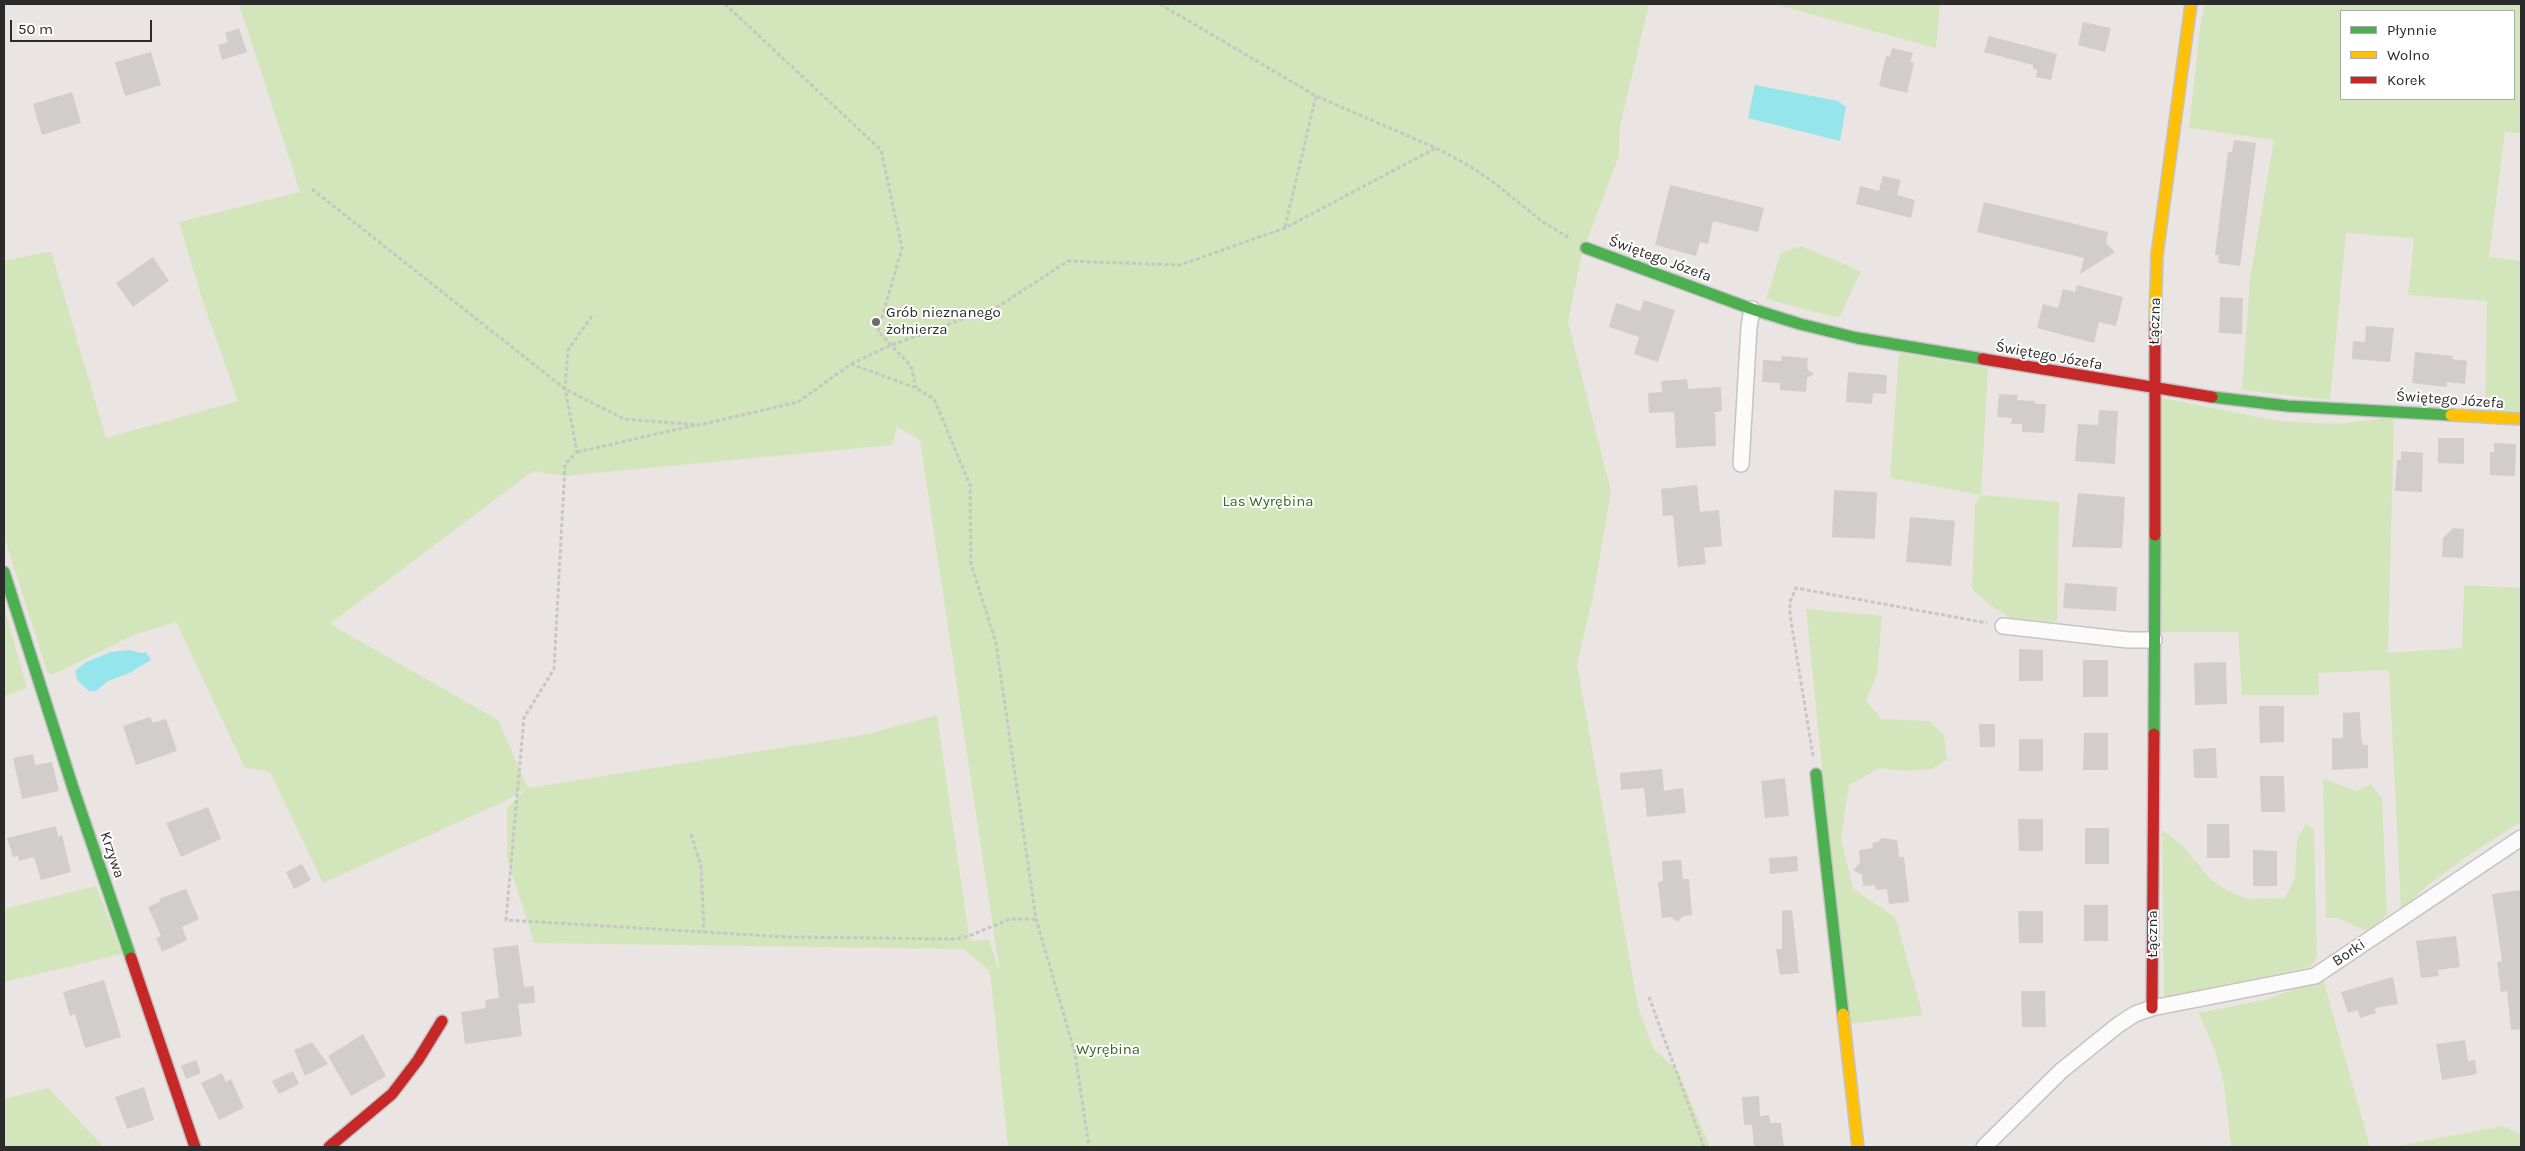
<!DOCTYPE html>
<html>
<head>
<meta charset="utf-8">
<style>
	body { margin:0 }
	#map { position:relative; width:2525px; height:1151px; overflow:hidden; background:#eae5e2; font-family:Karla,sans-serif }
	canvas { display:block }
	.frame { position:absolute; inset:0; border:5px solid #2b2b2b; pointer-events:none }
	.legend { position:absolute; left:2340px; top:10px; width:175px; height:90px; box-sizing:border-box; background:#fff; border:1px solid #aaa; margin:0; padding:6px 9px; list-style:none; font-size:15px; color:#2b2b2b }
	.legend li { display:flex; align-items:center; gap:10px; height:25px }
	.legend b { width:25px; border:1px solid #aaa }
	.scale { position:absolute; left:10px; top:20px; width:142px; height:22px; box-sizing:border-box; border:2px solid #2b2b2b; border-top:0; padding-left:6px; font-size:15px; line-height:18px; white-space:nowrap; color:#2b2b2b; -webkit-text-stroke:4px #fff; paint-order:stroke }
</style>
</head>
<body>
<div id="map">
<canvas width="2525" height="1151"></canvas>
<div class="frame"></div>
<ul class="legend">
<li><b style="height:6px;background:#4caf50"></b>Płynnie</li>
<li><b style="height:6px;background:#ffc107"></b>Wolno</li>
<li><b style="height:6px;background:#c62828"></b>Korek</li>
</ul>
<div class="scale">50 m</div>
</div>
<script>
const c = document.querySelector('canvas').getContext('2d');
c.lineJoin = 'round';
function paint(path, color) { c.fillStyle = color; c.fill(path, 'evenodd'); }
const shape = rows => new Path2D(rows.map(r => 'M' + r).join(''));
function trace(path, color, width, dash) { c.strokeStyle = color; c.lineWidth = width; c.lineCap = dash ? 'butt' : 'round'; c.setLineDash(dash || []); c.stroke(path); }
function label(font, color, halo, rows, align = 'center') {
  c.font = font + ' Karla,sans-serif'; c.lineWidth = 4; c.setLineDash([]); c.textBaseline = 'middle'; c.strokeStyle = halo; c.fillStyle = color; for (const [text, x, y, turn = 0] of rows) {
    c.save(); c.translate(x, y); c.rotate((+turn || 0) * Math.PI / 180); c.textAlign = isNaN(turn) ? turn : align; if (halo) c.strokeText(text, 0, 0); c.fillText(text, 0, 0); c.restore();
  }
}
paint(shape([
	[239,4,1649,4,1620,126,1619,156,1582,253,1568,322,1611,491,1593,596,1577,664,1638,1007,1653,1048,1678,1071,1710,1147,1008,1147,990,971,963,949,534,943,507,858,507,808,526,789,503,802,323,883,270,772,245,768,176,622,136,634,52,675,47,671,4,536,4,261,51,251,106,438,238,401,203,302,179,222,300,192],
	[897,427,920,440,1000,974,989,940,972,941,969,936,937,715,868,734,528,788,498,720,330,624,533,471,564,476,892,445],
	[1774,4,1940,4,1936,48],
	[2205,4,2521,4,2521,133,2505,132,2489,257,2521,261,2521,413,2485,412,2487,301,2408,295,2414,238,2346,233,2330,400,2242,390,2250,279,2274,140,2189,128,2200,28],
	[2341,11,2514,11,2514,99,2341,99],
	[1801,246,1861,271,1839,318,1766,299,1781,253],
	[1899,353,1988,368,1981,495,2059,502,2057,622,2011,618,1991,606,1972,589,1975,505,1981,495,1890,478],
	[2162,398,2278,421,2337,424,2394,417,2388,653,2462,648,2464,585,2521,588,2521,822,2470,854,2429,884,2401,910,2389,670,2318,673,2319,695,2242,695,2238,632,2161,632],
	[4,607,27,688,4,696],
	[1806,609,1882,616,1877,675,1866,700,1881,719,1930,721,1944,735,1947,760,1932,769,1905,771,1880,768,1849,785,1841,838,1853,889,1895,917,1923,1015,1848,1024],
	[2323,778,2355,791,2371,784,2382,799,2387,914,2368,932,2338,918,2326,918],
	[2306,824,2314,830,2317,957,2310,967,2164,998,2162,830,2182,845,2210,879,2226,890,2248,899,2285,898,2295,878,2297,840],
	[96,886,122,954,4,982,4,909],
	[2323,979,2370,1147,2231,1147,2224,1084,2214,1048,2199,1013,2264,1000],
	[48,1088,104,1147,4,1147,4,1099],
	[2503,1126,2521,1134,2521,1147,2391,1147]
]), '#d3e5ba');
paint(shape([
	[1755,85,1838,101,1846,107,1840,141,1748,118],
	[129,650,141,653,146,652,151,660,129,673,108,681,96,691,89,691,78,681,75,671,86,662,111,652]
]), '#94e5ec');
paint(shape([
	[2083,22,2111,28,2105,52,2078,45],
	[239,28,247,52,222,60,218,45,228,42,225,33],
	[1989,36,2057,54,2051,80,2036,77,2037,70,2033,69,2033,65,1984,52],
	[1892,48,1913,53,1910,62,1914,63,1907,93,1879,86,1886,56,1890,57],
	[151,52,161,85,125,96,115,62],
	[72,92,81,123,42,135,33,104],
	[2234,140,2256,143,2240,266,2218,263,2219,255,2215,255,2228,152,2232,152],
	[1883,176,1901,180,1897,195,1915,200,1911,218,1856,204,1860,186,1879,191],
	[1670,185,1764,208,1758,232,1713,221,1708,244,1700,242,1696,256,1655,245],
	[1984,202,2108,232,2106,243,2115,252,2080,274,2084,258,1977,232],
	[153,257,169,281,133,307,116,283],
	[2077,285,2123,297,2116,326,2099,322,2094,343,2037,328,2043,304,2058,308,2063,289,2075,292],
	[2220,297,2243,298,2242,334,2219,333],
	[1644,300,1675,310,1658,362,1634,354,1639,337,1609,327,1616,303,1640,311],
	[2366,326,2394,328,2390,362,2352,359,2353,341,2365,342],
	[2415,352,2453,356,2452,359,2467,361,2465,384,2447,382,2447,387,2412,383],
	[1782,356,1808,358,1807,369,1814,374,1807,378,1806,392,1780,390,1780,383,1762,382,1763,360,1781,361],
	[1848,372,1887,375,1886,394,1873,393,1872,404,1846,402],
	[1687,379,1688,389,1721,387,1722,411,1715,412,1716,446,1676,448,1674,412,1649,413,1648,393,1662,392,1661,381],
	[1999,394,2018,395,2017,400,2035,401,2035,404,2046,404,2044,433,2022,432,2022,424,2011,424,2012,418,1997,417],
	[2099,410,2118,411,2115,464,2075,461,2078,424,2098,425],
	[2438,438,2464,438,2464,464,2438,463],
	[2494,443,2516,444,2515,476,2490,475,2490,452,2494,452],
	[2401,451,2423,453,2422,492,2395,491,2397,460,2401,460],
	[1697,485,1700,512,1719,510,1722,546,1704,548,1706,564,1678,567,1673,515,1663,516,1661,489],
	[1834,490,1877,492,1875,539,1832,537],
	[2078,493,2125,497,2122,548,2072,547],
	[1910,517,1955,521,1951,566,1906,562],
	[2453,528,2464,529,2463,558,2442,557,2443,538],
	[2065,583,2117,587,2116,611,2063,608],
	[2019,649,2043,650,2043,681,2019,681],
	[2083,660,2108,660,2108,697,2083,697],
	[2226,662,2227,704,2195,705,2194,663],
	[2259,706,2284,706,2284,742,2260,743],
	[2360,712,2361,737,2363,745,2368,745,2368,768,2332,770,2332,738,2343,738,2343,713],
	[150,717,153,723,166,719,177,751,136,765,123,726],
	[1979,724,1995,724,1995,747,1980,747],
	[2084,733,2108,733,2108,770,2083,770],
	[2019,739,2043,739,2043,771,2019,771],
	[2216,748,2217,778,2194,778,2193,749],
	[33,754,35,765,52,762,59,791,22,799,13,758],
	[1662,769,1664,791,1683,788,1686,813,1647,817,1644,788,1621,790,1620,773],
	[2260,776,2284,776,2285,812,2261,812],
	[1785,778,1789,816,1765,818,1761,781],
	[208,807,221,839,181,857,166,823],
	[2018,819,2043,819,2043,851,2019,851],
	[2207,824,2229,824,2230,858,2207,858],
	[56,826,58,837,62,835,71,872,41,880,34,857,19,861,18,856,13,857,7,838],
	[2085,828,2109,828,2109,864,2085,864],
	[1881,838,1897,840,1899,857,1904,857,1909,902,1889,904,1887,889,1876,890,1875,885,1863,886,1862,875,1853,870,1860,863,1859,850,1873,848,1872,843,1878,842],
	[2253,850,2277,851,2277,886,2253,886],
	[1797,856,1798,871,1770,874,1769,858],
	[1681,860,1683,879,1689,879,1692,915,1683,916,1678,922,1671,917,1662,918,1658,882,1663,881,1662,861],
	[302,864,311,880,294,889,286,872],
	[186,889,199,919,182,927,187,940,162,952,156,938,161,936,148,907,159,902,161,898],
	[2521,890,2521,1029,2511,1030,2507,991,2501,992,2497,962,2502,961,2492,894],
	[2084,905,2108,905,2108,941,2084,941],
	[1792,910,1799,973,1780,975,1776,949,1782,949,1782,911],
	[2018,911,2043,911,2043,943,2019,943],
	[2456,936,2460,967,2438,970,2439,976,2421,978,2416,941],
	[518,945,524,987,534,986,535,1003,518,1004,522,1036,465,1044,461,1012,486,1008,485,1000,499,998,493,948],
	[2393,977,2398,1004,2375,1008,2376,1013,2360,1018,2358,1010,2348,1013,2341,992],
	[104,980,121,1037,85,1048,75,1014,70,1016,63,992],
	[2021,991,2045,991,2046,1027,2022,1027],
	[363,1034,386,1076,351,1096,328,1056],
	[2465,1040,2468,1061,2475,1060,2477,1074,2442,1080,2436,1044],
	[312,1042,328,1064,305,1076,294,1050],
	[196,1060,201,1073,186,1079,181,1066],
	[293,1071,299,1084,279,1094,272,1081],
	[222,1073,226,1082,231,1079,244,1108,219,1120,201,1083],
	[144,1087,154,1120,127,1129,115,1097],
	[1759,1096,1760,1116,1769,1115,1770,1123,1781,1123,1784,1147,1754,1147,1752,1125,1744,1125,1742,1097]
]), '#d1cdcb');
const street = shape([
	[1741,464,1749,327,1752,309],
	[2003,626,2128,640,2154,640],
	[1984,1147,2061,1071,2118,1025,2135,1014,2152,1008,2315,976,2521,838]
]);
const fast = shape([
	[1586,248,1752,309,1800,324,1857,338,1983,359],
	[2212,397,2288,406,2451,415],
	[4,572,73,788,131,958],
	[2154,734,2155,535],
	[1816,774,1843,1014]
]);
const slow = shape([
	[2155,323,2157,255,2191,4],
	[2451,415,2521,419],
	[1843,1014,1858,1147]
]);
const jam = shape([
	[2155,323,2155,535],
	[1983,359,2212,397],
	[131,958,195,1147],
	[2152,1008,2154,734],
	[329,1147,392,1094,418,1060,442,1021]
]);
trace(street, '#c5c4c4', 18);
trace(fast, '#c5c4c4', 14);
trace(slow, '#c5c4c4', 14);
trace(jam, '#c5c4c4', 14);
trace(shape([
	[725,4,881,150,902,248,878,331,911,366,916,388],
	[1160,4,1316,96,1436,148,1466,164,1492,181,1543,222,1571,239],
	[312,189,565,389,624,419,699,425,798,402,851,364,916,388,934,399,970,485,971,564,996,643,1036,919,1075,1053,1089,1147],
	[1285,227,1316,96],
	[592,316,568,350,565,389,577,452,565,464,554,669,524,718,506,920,786,937,955,939,969,936,1010,919,1036,919],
	[851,364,889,346,999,306,1068,261,1180,265,1285,228,1436,148],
	[577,452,696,425],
	[1813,756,1790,615,1790,602,1796,588,1987,623],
	[691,834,701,866,704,932],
	[1649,997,1704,1147]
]), '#c6c6c6', 3, [4, 2.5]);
trace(street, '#fcfbfb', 15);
trace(fast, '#4caf50', 11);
trace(slow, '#ffc107', 11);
trace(jam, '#c62828', 11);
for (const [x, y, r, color] of [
	[876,322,5,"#6e6c6b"]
]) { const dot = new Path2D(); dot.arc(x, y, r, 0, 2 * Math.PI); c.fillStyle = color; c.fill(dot); trace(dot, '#fff', 2); }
label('15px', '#2b2b2b', '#fff', [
	["Świętego Józefa",1660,259,20],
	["Łączna",2155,321,-88],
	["Świętego Józefa",2049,356,10],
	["Świętego Józefa",2450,400,4],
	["Krzywa",112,855,71],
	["Łączna",2153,934,-90],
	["Borki",2349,953,-34]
]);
label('15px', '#2b2b2b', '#fff', [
	["Grób nieznanego",886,313],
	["żołnierza",886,330]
], 'left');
label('15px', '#396b19', '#fff', [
	["Las Wyrębina",1268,502],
	["Wyrębina",1108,1050]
]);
</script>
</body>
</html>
